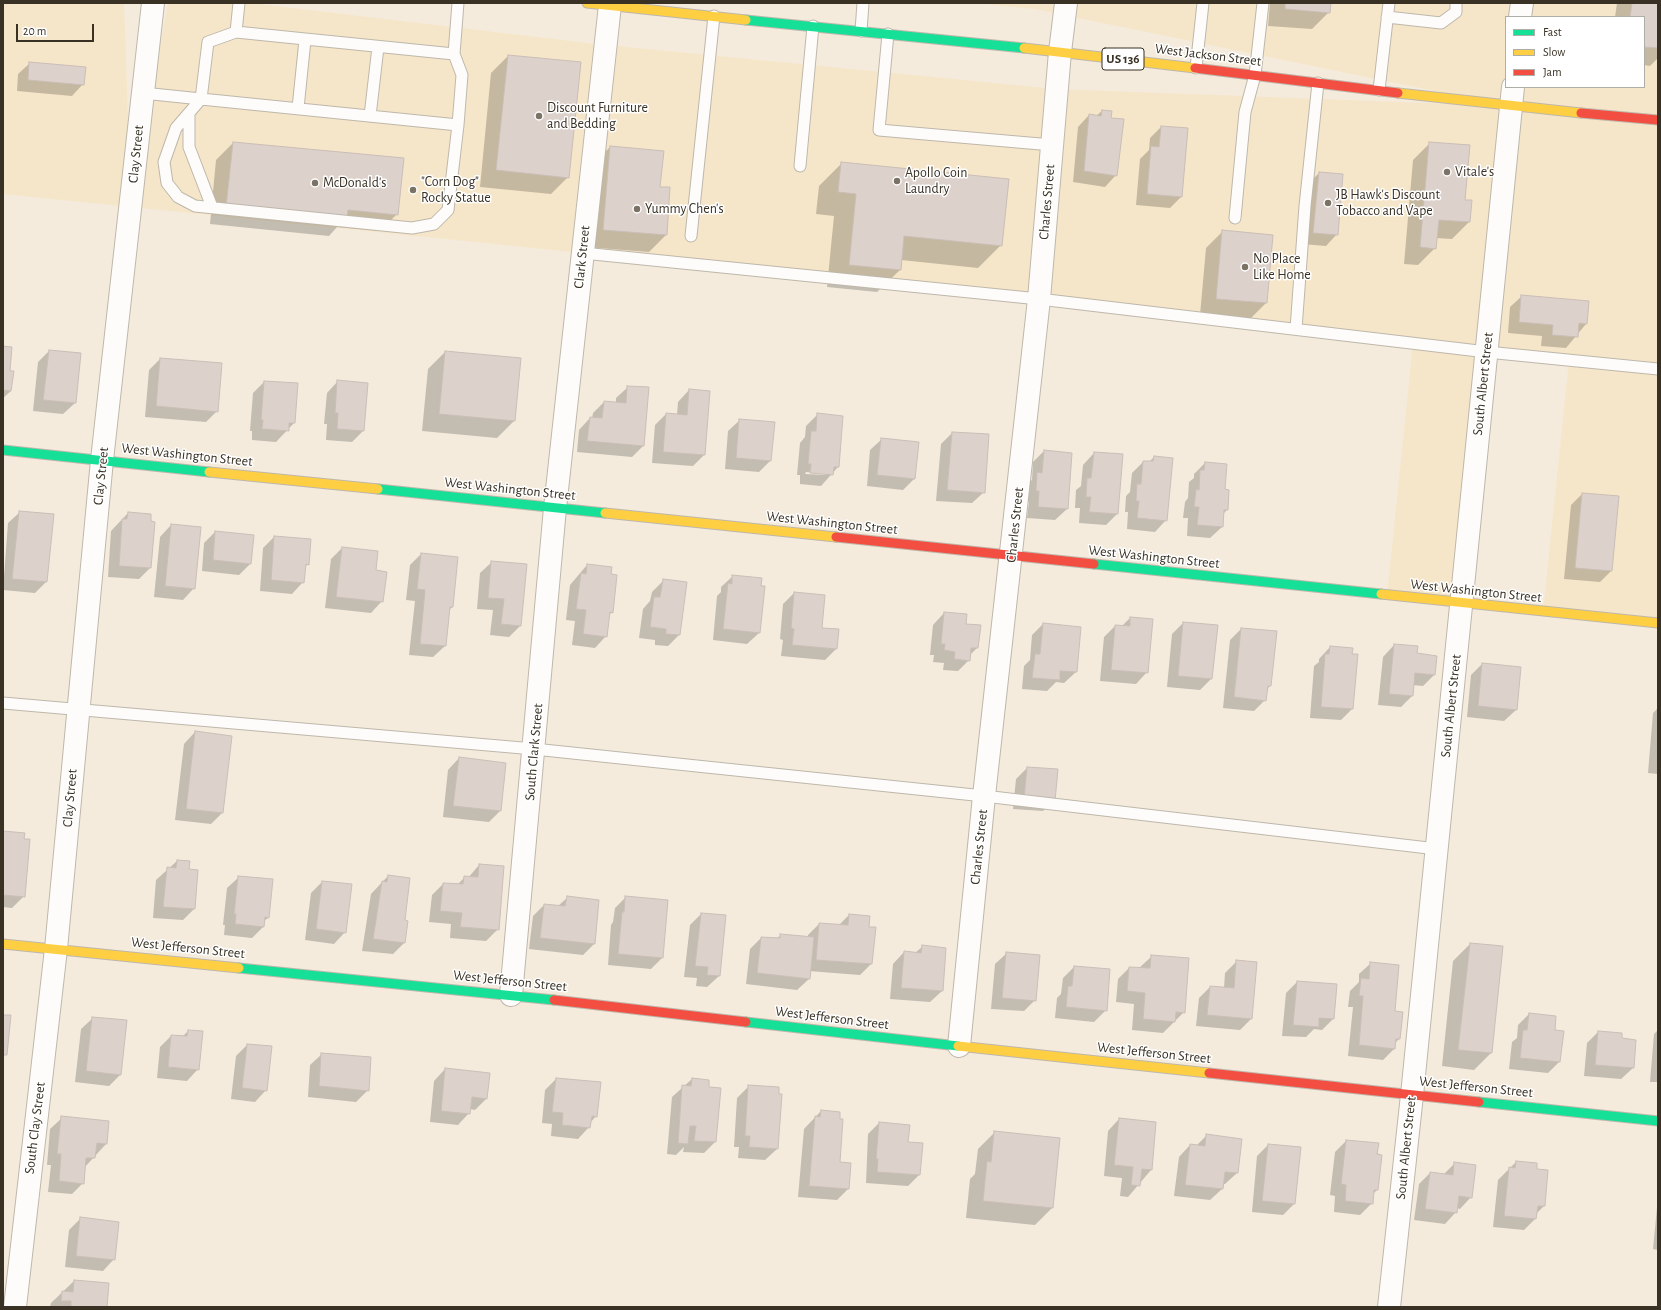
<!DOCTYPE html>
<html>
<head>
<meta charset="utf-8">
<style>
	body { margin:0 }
	#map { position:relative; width:1661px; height:1310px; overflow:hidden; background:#f4ebdd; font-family:"Alegreya Sans",sans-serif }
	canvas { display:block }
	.frame { position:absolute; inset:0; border:4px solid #383124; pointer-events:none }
	.legend { position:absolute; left:1505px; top:16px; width:140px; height:72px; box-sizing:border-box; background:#fff; border:1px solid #afada7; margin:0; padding:5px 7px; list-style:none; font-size:12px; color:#383124 }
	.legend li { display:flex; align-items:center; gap:8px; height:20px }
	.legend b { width:20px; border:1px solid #afada7 }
	.scale { position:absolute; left:16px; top:24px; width:78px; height:18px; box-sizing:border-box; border:2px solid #383124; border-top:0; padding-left:5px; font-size:12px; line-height:14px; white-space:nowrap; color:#383124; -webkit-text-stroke:3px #fff; paint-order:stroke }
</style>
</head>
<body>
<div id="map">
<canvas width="1661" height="1310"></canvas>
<div class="frame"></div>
<ul class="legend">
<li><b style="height:5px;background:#16e098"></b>Fast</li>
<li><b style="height:5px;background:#ffcf43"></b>Slow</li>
<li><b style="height:5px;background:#f24e42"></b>Jam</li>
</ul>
<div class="scale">20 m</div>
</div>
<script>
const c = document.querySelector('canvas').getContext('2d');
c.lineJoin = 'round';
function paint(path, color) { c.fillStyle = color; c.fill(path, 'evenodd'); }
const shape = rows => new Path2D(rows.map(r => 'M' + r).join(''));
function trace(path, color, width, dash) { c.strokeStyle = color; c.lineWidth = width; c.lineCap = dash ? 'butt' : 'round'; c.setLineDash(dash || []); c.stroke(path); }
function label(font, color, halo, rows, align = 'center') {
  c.font = font + ' "Alegreya Sans",sans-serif'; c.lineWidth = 3; c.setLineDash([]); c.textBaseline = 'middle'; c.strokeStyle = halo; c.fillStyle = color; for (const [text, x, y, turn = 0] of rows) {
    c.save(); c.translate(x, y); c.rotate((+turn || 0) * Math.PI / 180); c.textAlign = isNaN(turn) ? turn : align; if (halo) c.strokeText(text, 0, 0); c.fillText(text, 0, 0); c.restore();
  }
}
paint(shape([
	[3,3,124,3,131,204,168,3,250,3,596,44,1056,89,1508,106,1034,9,974,3,1658,3,1658,623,1543,612,1569,360,1487,352,1461,604,1387,596,1413,343,583,253,3,194],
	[1506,17,1644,17,1644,87,1506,87]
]), '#f6e6c9');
paint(shape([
	[1270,3,1330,3,1329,12,1312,29,1268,26],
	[1617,3,1658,3,1658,58,1650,66,1644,65,1644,17,1615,17],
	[508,56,568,177,551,194,480,187,491,73],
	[30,63,83,84,72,96,17,91,18,74],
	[1102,111,1110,119,1116,175,1105,187,1073,182,1078,127,1089,115,1096,116],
	[1161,127,1182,196,1170,208,1136,205,1140,159,1149,150,1150,138],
	[233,143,397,214,380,231,337,227,329,236,210,224,216,160],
	[1430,143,1464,201,1469,222,1452,239,1436,238,1435,248,1418,265,1404,264,1413,160],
	[610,147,659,187,666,235,649,252,586,247,593,164],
	[841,164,1001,245,978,268,901,260,900,270,877,292,827,287,834,216,816,214,819,186],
	[1319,173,1337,234,1326,246,1302,244,1308,184],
	[1223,231,1266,303,1249,320,1200,315,1206,248],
	[1522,296,1586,324,1566,348,1541,346,1542,336,1508,333,1510,307],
	[3,347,11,391,3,398],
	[49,351,80,354,75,403,63,414,33,411,38,362],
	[445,352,514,421,497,438,422,431,428,369],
	[160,359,217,411,206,422,145,417,149,370],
	[338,381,363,431,352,442,326,440,327,424,324,424,327,393],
	[264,382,294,423,276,442,252,440,252,431,250,431,253,393],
	[628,387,643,446,632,457,577,452,579,430,590,418,592,419,593,413,604,402,616,403,616,398],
	[689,390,704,455,693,466,652,463,655,425,666,414,677,415,678,402],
	[818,414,838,467,821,486,800,484,800,475,797,475,800,443,805,437,806,426],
	[806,472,828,474,826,475,805,474],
	[740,420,771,460,759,472,725,469,728,431],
	[952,433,984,492,972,503,936,501,941,444],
	[882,439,914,479,903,490,867,486,870,450],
	[1044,451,1067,509,1055,520,1027,518,1029,502,1025,502,1026,485,1032,480,1033,462],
	[1094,453,1117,514,1106,525,1079,523,1080,508,1075,508,1076,490,1081,486,1083,465],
	[1154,457,1166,520,1155,532,1127,529,1128,512,1125,512,1126,496,1130,492,1132,473,1143,462,1149,462],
	[1205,463,1224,490,1227,510,1223,514,1222,527,1210,538,1187,536,1188,518,1183,518,1185,502,1188,498,1189,482,1194,478,1194,474],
	[1582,494,1611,571,1600,582,1564,579,1571,505],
	[20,512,46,582,35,593,3,590,8,523],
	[128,513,154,522,150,568,139,579,108,577,111,531],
	[171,525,194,588,183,600,154,597,160,537],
	[215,532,250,564,239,575,202,571,204,543],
	[274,537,308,564,304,568,303,582,292,594,260,591,263,548],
	[342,548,375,571,382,601,371,613,325,608,331,559],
	[421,554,452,607,449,610,445,646,433,657,409,655,415,601,406,600,410,565],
	[492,562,520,626,509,637,490,635,493,610,477,609,480,573],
	[587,565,612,612,609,615,606,636,595,648,572,645,575,621,566,620,570,585],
	[733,576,759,633,747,644,713,640,717,596,721,592,721,587],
	[663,581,679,635,668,646,655,645,655,640,639,638,643,609,650,601,652,592],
	[794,593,821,628,838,630,836,649,825,660,781,656,783,640,780,639,783,604],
	[944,613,965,624,977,648,969,656,969,660,958,671,943,670,944,663,933,662,934,655,930,655,933,625],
	[1130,618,1147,672,1136,684,1100,681,1104,637,1115,626,1122,626],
	[1183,623,1211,679,1200,690,1167,687,1172,634],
	[1043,624,1076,672,1064,683,1056,682,1047,691,1022,689,1024,666,1030,660,1032,635],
	[1241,629,1270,686,1266,690,1265,700,1254,711,1223,708,1230,640],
	[1394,645,1416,654,1434,675,1423,686,1413,685,1412,696,1401,707,1378,705,1383,657],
	[1330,647,1351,655,1357,655,1352,709,1341,720,1310,718,1314,666,1319,662,1319,659],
	[1482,664,1516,710,1504,721,1467,717,1471,675],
	[1658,708,1658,774,1648,773,1653,713],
	[195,732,222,813,211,824,175,820,184,744],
	[459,758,500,811,489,822,443,817,448,770],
	[1027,768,1054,800,1043,811,1013,809,1016,779],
	[3,832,24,896,12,908,3,907],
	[177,861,188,870,197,870,194,909,183,920,153,918,156,880],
	[479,865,498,929,486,941,450,938,451,924,429,922,432,895,443,884,457,885,465,877,468,878],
	[388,876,403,921,404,943,393,954,362,951,371,894],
	[239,877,268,918,264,921,263,927,252,938,224,935,225,925,223,925,227,888],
	[322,882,345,932,334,944,305,940,311,893],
	[626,897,662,958,651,969,608,965,611,925,613,922,615,908],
	[567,898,594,944,583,955,529,949,533,916,544,905,558,906],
	[701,914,725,916,719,976,707,987,696,986,697,978,684,977,690,925],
	[849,915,868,928,871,964,860,975,809,971,809,979,797,990,746,984,750,949,761,938,776,939,781,935,808,937,808,935,819,924,839,925],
	[1470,944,1491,1053,1474,1070,1442,1066,1453,961],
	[922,947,945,949,942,991,930,1002,890,999,893,964,904,952,915,953],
	[1007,953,1035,1000,1024,1011,991,1009,995,964],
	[1151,957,1184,1012,1163,1033,1132,1030,1134,1004,1116,1002,1118,979,1129,968,1139,968],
	[1237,961,1256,963,1251,1019,1240,1030,1196,1026,1199,998,1210,987,1224,988,1225,973],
	[1371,963,1393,1012,1399,1039,1394,1044,1394,1049,1383,1060,1348,1056,1353,1007,1348,1007,1350,991,1359,982,1359,974],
	[1074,967,1106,1010,1094,1022,1055,1018,1057,998,1061,994,1063,978],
	[1297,982,1333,1019,1322,1030,1314,1029,1306,1037,1282,1036,1286,993],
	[1529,1014,1553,1031,1559,1062,1548,1073,1509,1069,1512,1042,1517,1038,1518,1025],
	[93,1018,120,1075,109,1086,75,1082,81,1029],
	[1658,1030,1658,1082,1650,1082,1654,1034],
	[188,1031,198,1069,187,1081,157,1078,160,1047,171,1036,182,1037],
	[1598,1032,1621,1039,1633,1068,1621,1079,1584,1076,1587,1043],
	[247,1045,266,1090,255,1102,231,1099,236,1056],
	[322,1054,368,1090,356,1102,308,1097,310,1065],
	[445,1069,487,1098,475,1110,470,1109,469,1113,458,1125,430,1122,434,1081],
	[556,1079,596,1116,590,1123,589,1127,578,1139,551,1136,552,1124,542,1123,545,1090],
	[692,1079,715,1142,704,1153,683,1152,684,1147,676,1155,667,1154,672,1097],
	[749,1086,781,1095,777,1149,765,1160,738,1158,739,1147,734,1147,737,1098],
	[821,1111,839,1120,839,1163,848,1189,837,1200,798,1197,804,1129],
	[62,1118,106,1144,84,1168,83,1183,72,1194,48,1192,51,1165,47,1165,50,1129],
	[1119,1119,1151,1170,1128,1197,1120,1196,1122,1178,1104,1176,1108,1131],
	[879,1123,907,1143,919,1175,908,1186,866,1183,868,1134],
	[995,1132,1052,1208,1035,1225,966,1218,970,1179,975,1174,978,1149],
	[1207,1135,1241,1140,1237,1173,1225,1184,1222,1184,1222,1189,1210,1200,1174,1196,1179,1157,1190,1145,1196,1146],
	[1346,1141,1378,1144,1377,1190,1373,1194,1372,1203,1360,1215,1334,1212,1335,1196,1330,1195,1335,1152],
	[1268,1145,1295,1203,1283,1215,1252,1212,1257,1156],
	[1516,1162,1536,1170,1547,1171,1544,1206,1536,1214,1535,1219,1524,1230,1493,1227,1498,1180],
	[1455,1163,1471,1197,1460,1209,1457,1208,1456,1212,1445,1224,1414,1220,1419,1184,1430,1173,1443,1175],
	[1658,1197,1658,1250,1653,1249],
	[81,1218,114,1259,103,1271,65,1267,69,1230],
	[74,1281,106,1307,50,1307,51,1303]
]), '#0003');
const building = shape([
	[1285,3,1331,3,1330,13,1285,9,1285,3],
	[1632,3,1658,3,1658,48,1644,47,1644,17,1630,17,1632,3],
	[508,55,581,62,569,178,496,170,508,55],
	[29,62,86,67,84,85,28,80,29,62],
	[1102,110,1112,111,1111,118,1124,119,1117,176,1084,171,1089,114,1101,116,1102,110],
	[1161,126,1188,128,1182,197,1147,194,1151,146,1159,147,1161,126],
	[233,142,404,158,398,215,348,210,347,219,226,207,233,142],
	[1429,142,1470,145,1465,200,1472,200,1470,222,1439,220,1436,249,1420,247,1429,142],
	[610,146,664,151,660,187,670,187,667,235,603,230,610,146],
	[841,162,1009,179,1002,246,904,236,901,270,849,265,856,194,838,192,841,162],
	[1319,172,1343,174,1338,235,1313,233,1319,172],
	[1222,230,1273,235,1267,303,1216,299,1222,230],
	[1521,295,1589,301,1587,324,1579,323,1578,337,1552,335,1553,325,1519,322,1521,295],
	[3,346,12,347,10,371,14,371,11,391,3,390,3,392,3,346],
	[49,350,81,353,76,403,43,400,49,350],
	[445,351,521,358,515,421,439,414,445,351],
	[160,358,222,363,218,412,156,406,160,358],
	[337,380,368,383,364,431,337,429,338,413,335,413,337,380],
	[264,381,298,383,295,423,289,423,289,431,262,429,263,420,261,420,264,381],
	[627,386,649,387,644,446,587,441,590,417,602,418,604,401,626,403,627,386],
	[689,389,710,391,705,455,663,452,666,413,687,415,689,389],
	[817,413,843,416,839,467,834,467,833,475,810,473,811,464,808,464,811,431,816,431,817,413],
	[739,419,775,422,771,461,736,458,739,419],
	[952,432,989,434,985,493,947,490,952,432],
	[881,438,919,442,915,479,877,475,881,438],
	[1044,450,1072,453,1068,509,1038,507,1039,491,1036,491,1037,472,1042,473,1044,450],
	[1094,452,1123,454,1118,514,1089,512,1091,497,1086,497,1087,478,1091,478,1094,452],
	[1154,456,1173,458,1167,521,1137,518,1139,501,1136,501,1137,484,1141,484,1143,461,1153,461,1154,456],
	[1205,462,1227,464,1225,489,1229,490,1228,510,1224,510,1223,527,1197,525,1199,507,1194,507,1196,489,1199,490,1200,470,1204,470,1205,462],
	[1582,493,1619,496,1612,571,1575,568,1582,493],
	[19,511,54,514,47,582,12,579,19,511],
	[128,512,151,514,151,521,155,522,151,568,119,566,122,519,127,519,128,512],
	[171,524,201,527,195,589,165,586,171,524],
	[215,531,254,535,251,564,213,560,215,531],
	[274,536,311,539,309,565,306,564,304,583,271,580,274,536],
	[342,547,378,551,376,570,387,572,383,602,336,597,342,547],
	[421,553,458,557,453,607,450,607,446,646,420,644,425,590,417,589,421,553],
	[491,561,527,564,521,626,501,624,504,599,488,598,491,561],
	[587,564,612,567,611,574,617,575,613,613,610,612,607,637,583,634,586,610,576,609,581,573,586,574,587,564],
	[732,575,762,578,761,586,765,586,760,633,723,629,728,583,732,584,732,575],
	[663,579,687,582,680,635,666,634,666,629,650,627,654,597,660,597,663,579],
	[794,592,825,595,822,628,839,629,837,649,792,645,794,629,791,628,794,592],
	[944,612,967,614,966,624,981,625,978,648,971,648,970,661,954,659,955,652,944,650,945,644,941,644,944,612],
	[1130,617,1153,619,1148,673,1111,670,1115,625,1130,626,1130,617],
	[1183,622,1218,625,1212,679,1178,676,1183,622],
	[1043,623,1081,627,1077,672,1060,671,1060,680,1032,678,1035,654,1040,654,1043,623],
	[1241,628,1277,631,1271,686,1268,686,1266,701,1234,697,1241,628],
	[1394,644,1418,646,1417,653,1437,656,1435,675,1415,673,1413,696,1389,694,1394,644],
	[1330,646,1353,648,1352,654,1358,654,1353,709,1321,707,1325,654,1329,654,1330,646],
	[1482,663,1521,667,1517,710,1478,706,1482,663],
	[195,731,232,736,223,813,186,809,195,731],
	[459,757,506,763,501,811,453,806,459,757],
	[1027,767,1058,769,1055,801,1024,798,1027,767],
	[3,831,25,833,24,839,30,839,25,897,3,895,3,831],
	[177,860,190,861,189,869,198,870,195,909,163,907,167,867,176,868,177,860],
	[479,864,504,866,499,930,460,927,462,913,440,911,443,883,463,884,464,876,478,877,479,864],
	[388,875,410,878,405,920,408,921,405,943,373,939,382,881,387,882,388,875],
	[238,876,273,879,269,918,265,917,264,927,235,924,236,914,234,914,238,876],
	[322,881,352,884,346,933,316,929,322,881],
	[567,896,599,900,595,944,540,938,544,904,565,906,567,896],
	[625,896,668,900,663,958,618,954,622,912,624,912,625,896],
	[701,913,726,915,720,976,707,975,708,967,695,966,701,913],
	[849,914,870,916,869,927,876,927,872,964,816,960,819,923,848,925,849,914],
	[780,934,814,937,810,979,757,973,761,937,780,938,780,934],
	[1470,943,1503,946,1492,1053,1458,1050,1470,943],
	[922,945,946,948,943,991,901,988,904,951,921,953,922,945],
	[1006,952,1040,955,1036,1001,1002,998,1006,952],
	[1151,955,1189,958,1185,1013,1176,1012,1175,1022,1143,1019,1145,993,1127,991,1129,967,1150,968,1151,955],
	[1236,960,1257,962,1252,1019,1207,1015,1210,986,1234,988,1236,960],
	[1370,962,1399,965,1395,1011,1403,1012,1400,1039,1396,1039,1395,1049,1359,1045,1363,996,1359,996,1361,978,1369,979,1370,962],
	[1074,966,1110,969,1107,1011,1066,1007,1068,986,1072,986,1074,966],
	[1297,981,1337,984,1334,1019,1319,1018,1319,1027,1293,1025,1297,981],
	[1529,1013,1556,1016,1555,1030,1564,1031,1560,1062,1520,1058,1523,1030,1527,1030,1529,1013],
	[3,1015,11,1015,7,1055,3,1055,3,1015],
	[92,1017,127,1020,121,1075,86,1071,92,1017],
	[188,1030,203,1031,199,1070,168,1067,171,1035,187,1036,188,1030],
	[1598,1031,1622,1033,1622,1038,1636,1040,1634,1068,1595,1065,1598,1031],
	[247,1044,272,1046,267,1091,242,1088,247,1044],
	[321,1053,371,1057,369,1091,319,1086,321,1053],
	[445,1068,490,1073,487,1099,472,1097,470,1114,441,1111,445,1068],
	[556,1078,601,1082,597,1117,592,1116,590,1128,562,1125,563,1113,552,1112,556,1078],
	[692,1078,709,1080,709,1087,721,1088,716,1142,694,1141,696,1126,690,1126,688,1144,678,1143,682,1085,691,1086,692,1078],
	[748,1085,779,1087,779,1094,782,1094,778,1149,749,1147,750,1136,745,1136,748,1085],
	[821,1110,840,1112,840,1119,843,1119,840,1162,851,1163,849,1189,809,1186,815,1116,820,1117,821,1110],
	[61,1116,109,1121,107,1144,97,1143,95,1158,86,1158,84,1184,59,1181,61,1154,57,1154,61,1116],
	[1119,1118,1156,1122,1152,1170,1142,1169,1140,1186,1131,1185,1133,1167,1114,1165,1119,1118],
	[879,1122,910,1125,908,1142,923,1143,920,1175,877,1172,878,1159,876,1159,879,1122],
	[994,1131,1060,1138,1053,1208,983,1201,987,1161,991,1162,994,1131],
	[1206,1134,1242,1139,1238,1173,1225,1172,1223,1189,1185,1185,1190,1144,1205,1146,1206,1134],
	[1346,1140,1379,1143,1377,1154,1382,1155,1378,1190,1374,1190,1373,1204,1345,1201,1346,1185,1341,1184,1346,1140],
	[1268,1144,1301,1147,1295,1204,1262,1201,1268,1144],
	[1516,1161,1537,1163,1537,1169,1548,1170,1545,1206,1538,1206,1536,1219,1504,1216,1509,1167,1515,1168,1516,1161],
	[1454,1162,1476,1165,1472,1198,1459,1196,1457,1213,1425,1209,1430,1172,1453,1175,1454,1162],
	[80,1217,119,1222,115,1260,76,1256,80,1217],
	[74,1280,109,1283,107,1307,71,1307,71,1301,61,1301,62,1291,73,1292,74,1280]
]);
paint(building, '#ddd2cb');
trace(building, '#cabeb7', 1);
const lane = shape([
	[1387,17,1441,23,1456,12,1456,3],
	[861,31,863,3],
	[236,32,454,54],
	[888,34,879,130,1052,145],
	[1196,68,1203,3],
	[1379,90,1389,3],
	[143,93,201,99,208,42,236,32,239,3],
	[298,108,305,40],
	[189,113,189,147,212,207],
	[370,116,378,47],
	[458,125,448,210,434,224,412,228,195,206,178,197,167,183,164,162,176,128,201,99,458,125,462,75,454,54,458,3],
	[800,166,813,26],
	[1235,218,1245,112,1255,75,1263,3],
	[691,236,714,16],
	[583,253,1039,299,1487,352,1658,369],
	[1296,329,1305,206,1318,83],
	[3,703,534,749,984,796,1437,849]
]);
const street = shape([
	[1520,17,1522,3],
	[511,995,555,508,610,5],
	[959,1046,984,796,1039,299,1060,52,1066,3],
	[15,1307,56,949,102,460,153,3],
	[1389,1307,1412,1095,1513,87]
]);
const fast = shape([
	[746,20,1024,48],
	[3,450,209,472],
	[378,489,605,513],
	[1094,564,1381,594],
	[239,968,554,1000],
	[746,1022,958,1046],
	[1479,1102,1658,1121]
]);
const slow = shape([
	[587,3,746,20],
	[1024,48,1195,68],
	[1398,93,1581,113],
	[209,472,378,489],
	[605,513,836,537],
	[1381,594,1658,623],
	[3,944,239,968],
	[958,1046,1209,1073]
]);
const jam = shape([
	[1195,68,1398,93],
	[1581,113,1658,120],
	[836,537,1094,564],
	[554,1000,746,1022],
	[1209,1073,1479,1102]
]);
trace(lane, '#beb7ab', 13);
trace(street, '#beb7ab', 24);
trace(fast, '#beb7ab', 11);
trace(slow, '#beb7ab', 11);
trace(jam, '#beb7ab', 11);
trace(lane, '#fdfcfa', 11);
trace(street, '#fdfcfa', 22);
trace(fast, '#16e098', 9);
trace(slow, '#ffcf43', 9);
trace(jam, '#f24e42', 9);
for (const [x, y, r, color] of [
	[539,116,4,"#7a7265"],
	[1447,172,4,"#7a7265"],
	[897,181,4,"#7a7265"],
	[315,183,4,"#7a7265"],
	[413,190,4,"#7a7265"],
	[1328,203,4,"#7a7265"],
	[637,209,4,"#7a7265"],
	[1245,267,4,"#7a7265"]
]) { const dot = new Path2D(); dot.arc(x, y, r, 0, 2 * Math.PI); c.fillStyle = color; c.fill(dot); trace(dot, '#fff', 1.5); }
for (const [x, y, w] of [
	[1123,59,42]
]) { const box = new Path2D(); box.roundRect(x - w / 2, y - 11, w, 22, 3); c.fillStyle = '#fff'; c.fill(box); trace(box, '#383124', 1); }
label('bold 13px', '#383124', null, [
	["US 136",1123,59]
]);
label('14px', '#383124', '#fff', [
	["West Jackson Street",1208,55,7],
	["Clay Street",136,154,-84],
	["Charles Street",1047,202,-85],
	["Clark Street",582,257,-84],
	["South Albert Street",1483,384,-84],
	["West Washington Street",187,455,6],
	["Clay Street",101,476,-84],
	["West Washington Street",510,489,6],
	["West Washington Street",832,523,6],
	["Charles Street",1015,525,-84],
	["West Washington Street",1154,557,6],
	["West Washington Street",1476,591,6],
	["South Albert Street",1451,706,-84],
	["South Clark Street",534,752,-85],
	["Clay Street",70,798,-85],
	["Charles Street",979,847,-84],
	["West Jefferson Street",188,948,6],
	["West Jefferson Street",510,981,6],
	["West Jefferson Street",832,1018,7],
	["West Jefferson Street",1154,1053,6],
	["West Jefferson Street",1476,1087,6],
	["South Clay Street",35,1128,-83],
	["South Albert Street",1406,1148,-84]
]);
label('14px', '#383124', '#fff', [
	["Discount Furniture",547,108],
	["and Bedding",547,124],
	["Vitale's",1455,172],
	["Apollo Coin",905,173],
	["Laundry",905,189],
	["\"Corn Dog\"",421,182],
	["Rocky Statue",421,198],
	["McDonald's",323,183],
	["JB Hawk's Discount",1336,195],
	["Tobacco and Vape",1336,211],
	["Yummy Chen's",645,209],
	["No Place",1253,259],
	["Like Home",1253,275]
], 'left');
</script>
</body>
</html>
